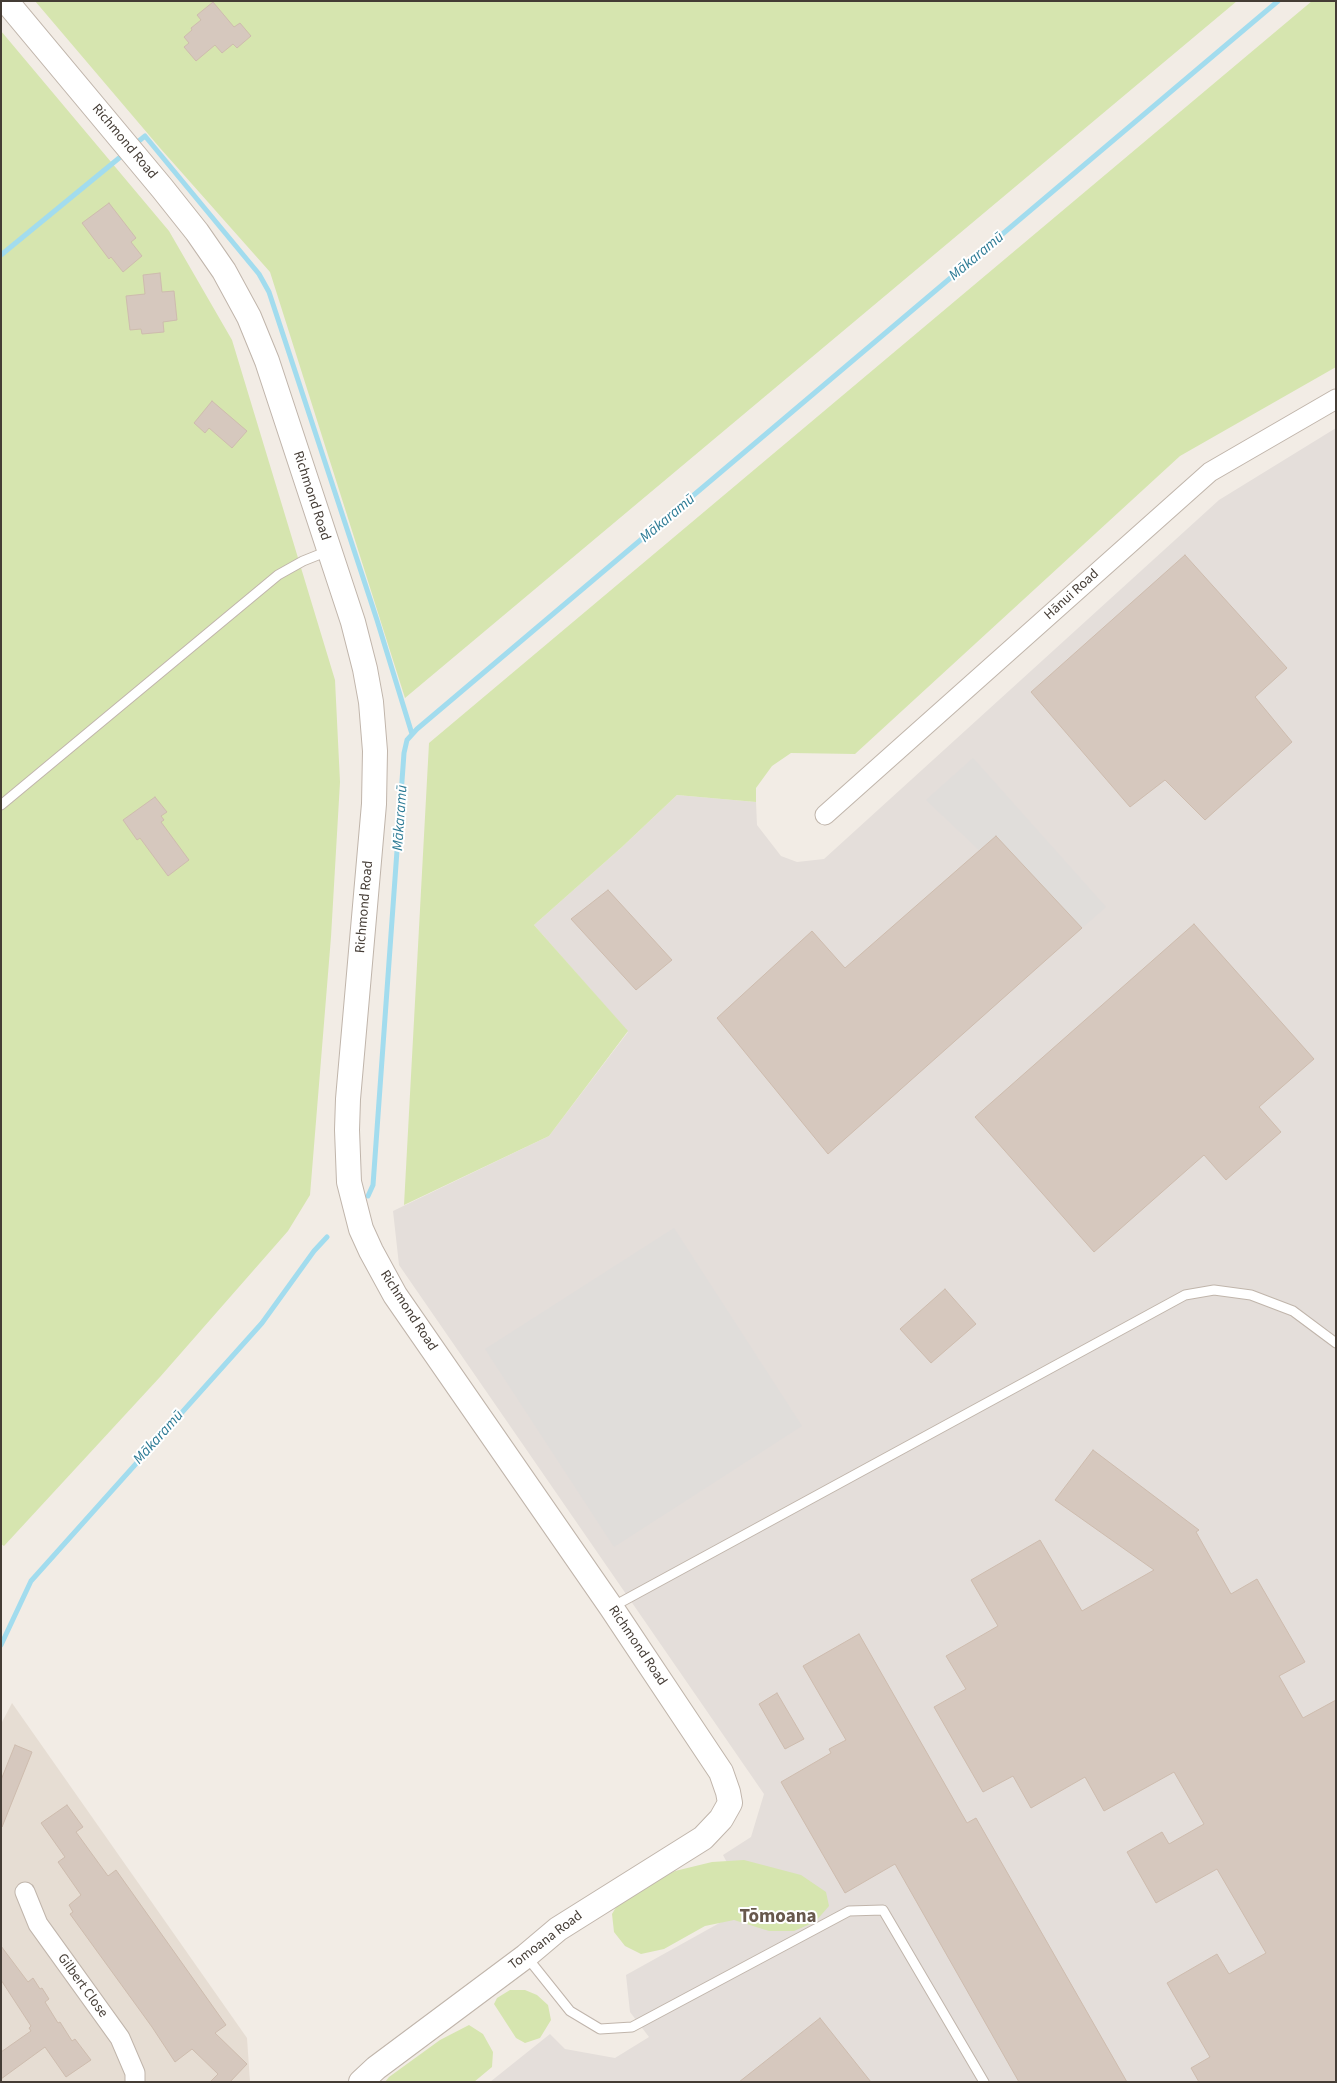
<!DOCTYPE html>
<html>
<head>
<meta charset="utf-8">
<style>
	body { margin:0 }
	#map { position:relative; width:1337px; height:2083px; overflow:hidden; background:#f2ece5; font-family:"Source Sans 3",sans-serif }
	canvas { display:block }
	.frame { position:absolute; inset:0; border:2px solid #443c35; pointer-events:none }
</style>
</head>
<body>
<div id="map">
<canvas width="1337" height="2083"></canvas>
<div class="frame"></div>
</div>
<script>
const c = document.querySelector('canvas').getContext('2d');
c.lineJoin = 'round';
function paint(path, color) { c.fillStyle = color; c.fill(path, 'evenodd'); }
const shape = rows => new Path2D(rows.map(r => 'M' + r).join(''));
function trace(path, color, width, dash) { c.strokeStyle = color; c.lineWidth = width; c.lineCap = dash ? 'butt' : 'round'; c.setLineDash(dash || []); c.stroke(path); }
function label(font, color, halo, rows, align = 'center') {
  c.font = font + ' "Source Sans 3",sans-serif'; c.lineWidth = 4; c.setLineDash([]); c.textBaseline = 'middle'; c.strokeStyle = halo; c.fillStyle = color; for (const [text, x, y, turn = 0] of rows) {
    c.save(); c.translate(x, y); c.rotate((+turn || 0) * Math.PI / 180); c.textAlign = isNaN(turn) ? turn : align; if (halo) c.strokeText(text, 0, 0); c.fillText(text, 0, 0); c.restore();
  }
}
paint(shape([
	[12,1703,247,2038,250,2082,1,2082,1,1724]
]), '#e6ddd3');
paint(shape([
	[1336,428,1336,2082,490,2082,550,2034,565,2049,615,2058,649,2037,630,2012,626,1975,750,1906,723,1855,751,1837,764,1794,399,1265,393,1211,549,1136,628,1032,534,925,622,847,677,795,756,802,757,825,781,856,797,862,824,859,1219,500]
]), '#e4deda');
paint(shape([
	[35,1,1237,1,405,698,270,272,160,148],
	[1312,1,1336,1,1336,367,1180,456,855,754,791,753,772,766,756,788,756,802,677,795,622,847,534,925,628,1031,549,1136,404,1205,429,743],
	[1,31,169,231,232,340,335,680,340,782,331,937,310,1195,288,1231,160,1377,4,1546,1,1544],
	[744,1860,801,1875,826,1892,829,1906,815,1922,794,1931,769,1931,734,1920,705,1926,664,1949,641,1954,625,1946,614,1932,612,1914,621,1899,675,1871,712,1862],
	[510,1990,525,1990,537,1995,548,2005,551,2020,540,2038,525,2043,516,2038,494,2004,497,1998],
	[469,2025,483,2034,493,2052,492,2067,474,2082,385,2082,389,2077,440,2040]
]), '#d6e5af');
paint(shape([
	[973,758,1106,907,1082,928,996,836,979,850,926,800],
	[674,1228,802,1426,614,1547,485,1349]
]), '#e0ddda');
trace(shape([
	[134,145,145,136,259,274,269,292,377,620,412,734],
	[1,255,124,154],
	[368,1196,373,1185,404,753,407,740,417,729,1278,1],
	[1,1645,31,1581,262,1323,314,1251,327,1237]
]), '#a2dcee', 5);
const building = shape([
	[213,2,234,27,240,23,251,36,237,48,233,44,222,53,215,45,196,61,184,47,189,43,184,37,192,30,191,28,201,20,197,15,213,2],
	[109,203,136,238,131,242,142,256,123,272,111,257,109,259,82,223,109,203],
	[160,273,162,292,174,291,177,320,163,322,164,332,142,334,141,329,130,330,126,296,145,294,143,275,160,273],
	[212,401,247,431,232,448,209,428,205,433,194,423,212,401],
	[1185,555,1287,668,1255,697,1292,742,1205,820,1165,780,1130,807,1031,692,1185,555],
	[155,797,167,812,161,816,164,820,161,822,189,860,168,876,140,838,137,840,123,820,155,797],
	[996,836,1082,928,828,1154,717,1018,812,931,845,968,996,836],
	[608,890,672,960,636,990,571,919,608,890],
	[1194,924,1314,1059,1259,1107,1281,1132,1226,1180,1204,1155,1094,1252,975,1117,1194,924],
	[945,1289,976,1324,931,1363,900,1329,945,1289],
	[1093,1450,1199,1530,1196,1532,1231,1594,1257,1579,1305,1662,1279,1676,1303,1718,1336,1700,1336,2082,1199,2082,1191,2068,1210,2057,1167,1983,1217,1954,1229,1974,1266,1953,1217,1869,1156,1903,1127,1852,1162,1832,1169,1844,1204,1824,1174,1772,1104,1811,1085,1777,1031,1808,1013,1776,983,1792,934,1707,966,1689,946,1656,998,1626,971,1580,1040,1540,1082,1611,1154,1570,1055,1500,1093,1450],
	[859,1634,967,1823,976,1818,1127,2082,1019,2082,895,1864,845,1893,781,1782,831,1753,829,1749,846,1740,803,1666,859,1634],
	[777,1693,804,1739,785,1749,759,1704,777,1693],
	[15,1745,32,1752,2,1827,1,1780,15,1745],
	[67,1805,83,1827,76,1832,108,1876,116,1870,226,2025,215,2033,247,2064,230,2082,210,2082,218,2074,192,2049,175,2062,152,2027,70,1914,73,1912,69,1905,81,1895,58,1862,65,1857,41,1823,67,1805],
	[1,1946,28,1982,33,1978,40,1989,42,1988,49,1999,45,2002,58,2023,60,2022,72,2041,75,2039,91,2060,66,2077,45,2047,1,2079,1,2052,31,2031,29,2028,31,2026,1,1980,1,1946],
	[820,2018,871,2082,739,2082,820,2018]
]);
paint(building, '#d6c8be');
trace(building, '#cebcae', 1);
const service = shape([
	[1,805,278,575,303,561,328,551],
	[612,1607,1185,1295,1214,1290,1251,1295,1293,1311,1336,1343],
	[526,1956,570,2011,600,2029,632,2027,849,1911,883,1910,984,2082]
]);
const minor = shape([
	[825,815,1210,472,1336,399],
	[25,1892,38,1924,120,2038,135,2073,135,2082]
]);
const tertiary = shape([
	[6,1,162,188,197,232,224,271,249,317,267,361,353,622,365,669,371,702,375,751,374,804,348,1099,347,1130,349,1182,361,1229,371,1251,395,1295,611,1607,721,1772,728,1792,730,1803,721,1819,703,1838,558,1929,526,1956,376,2068,361,2082]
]);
trace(service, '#c0b5ab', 11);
trace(minor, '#c0b5ab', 21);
trace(tertiary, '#c0b5ab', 26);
trace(service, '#fff', 9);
trace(minor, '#fff', 19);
trace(tertiary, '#fff', 24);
label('14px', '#443c35', '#fff', [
	["Richmond Road",124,142,50],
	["Richmond Road",311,496,72],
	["Hānui Road",1072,595,-42],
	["Richmond Road",365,907,-85],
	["Richmond Road",408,1311,57],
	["Richmond Road",637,1646,56],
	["Tomoana Road",546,1941,-37],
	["Gilbert Close",82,1986,54]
]);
label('italic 15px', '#2d7b95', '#fff', [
	["Mākaramū",977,257,-40],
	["Mākaramū",668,519,-40],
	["Mākaramū",401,818,-86],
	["Mākaramū",159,1438,-48]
]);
label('bold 19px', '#67584c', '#fff', [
	["Tōmoana",778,1918]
]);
</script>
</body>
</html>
